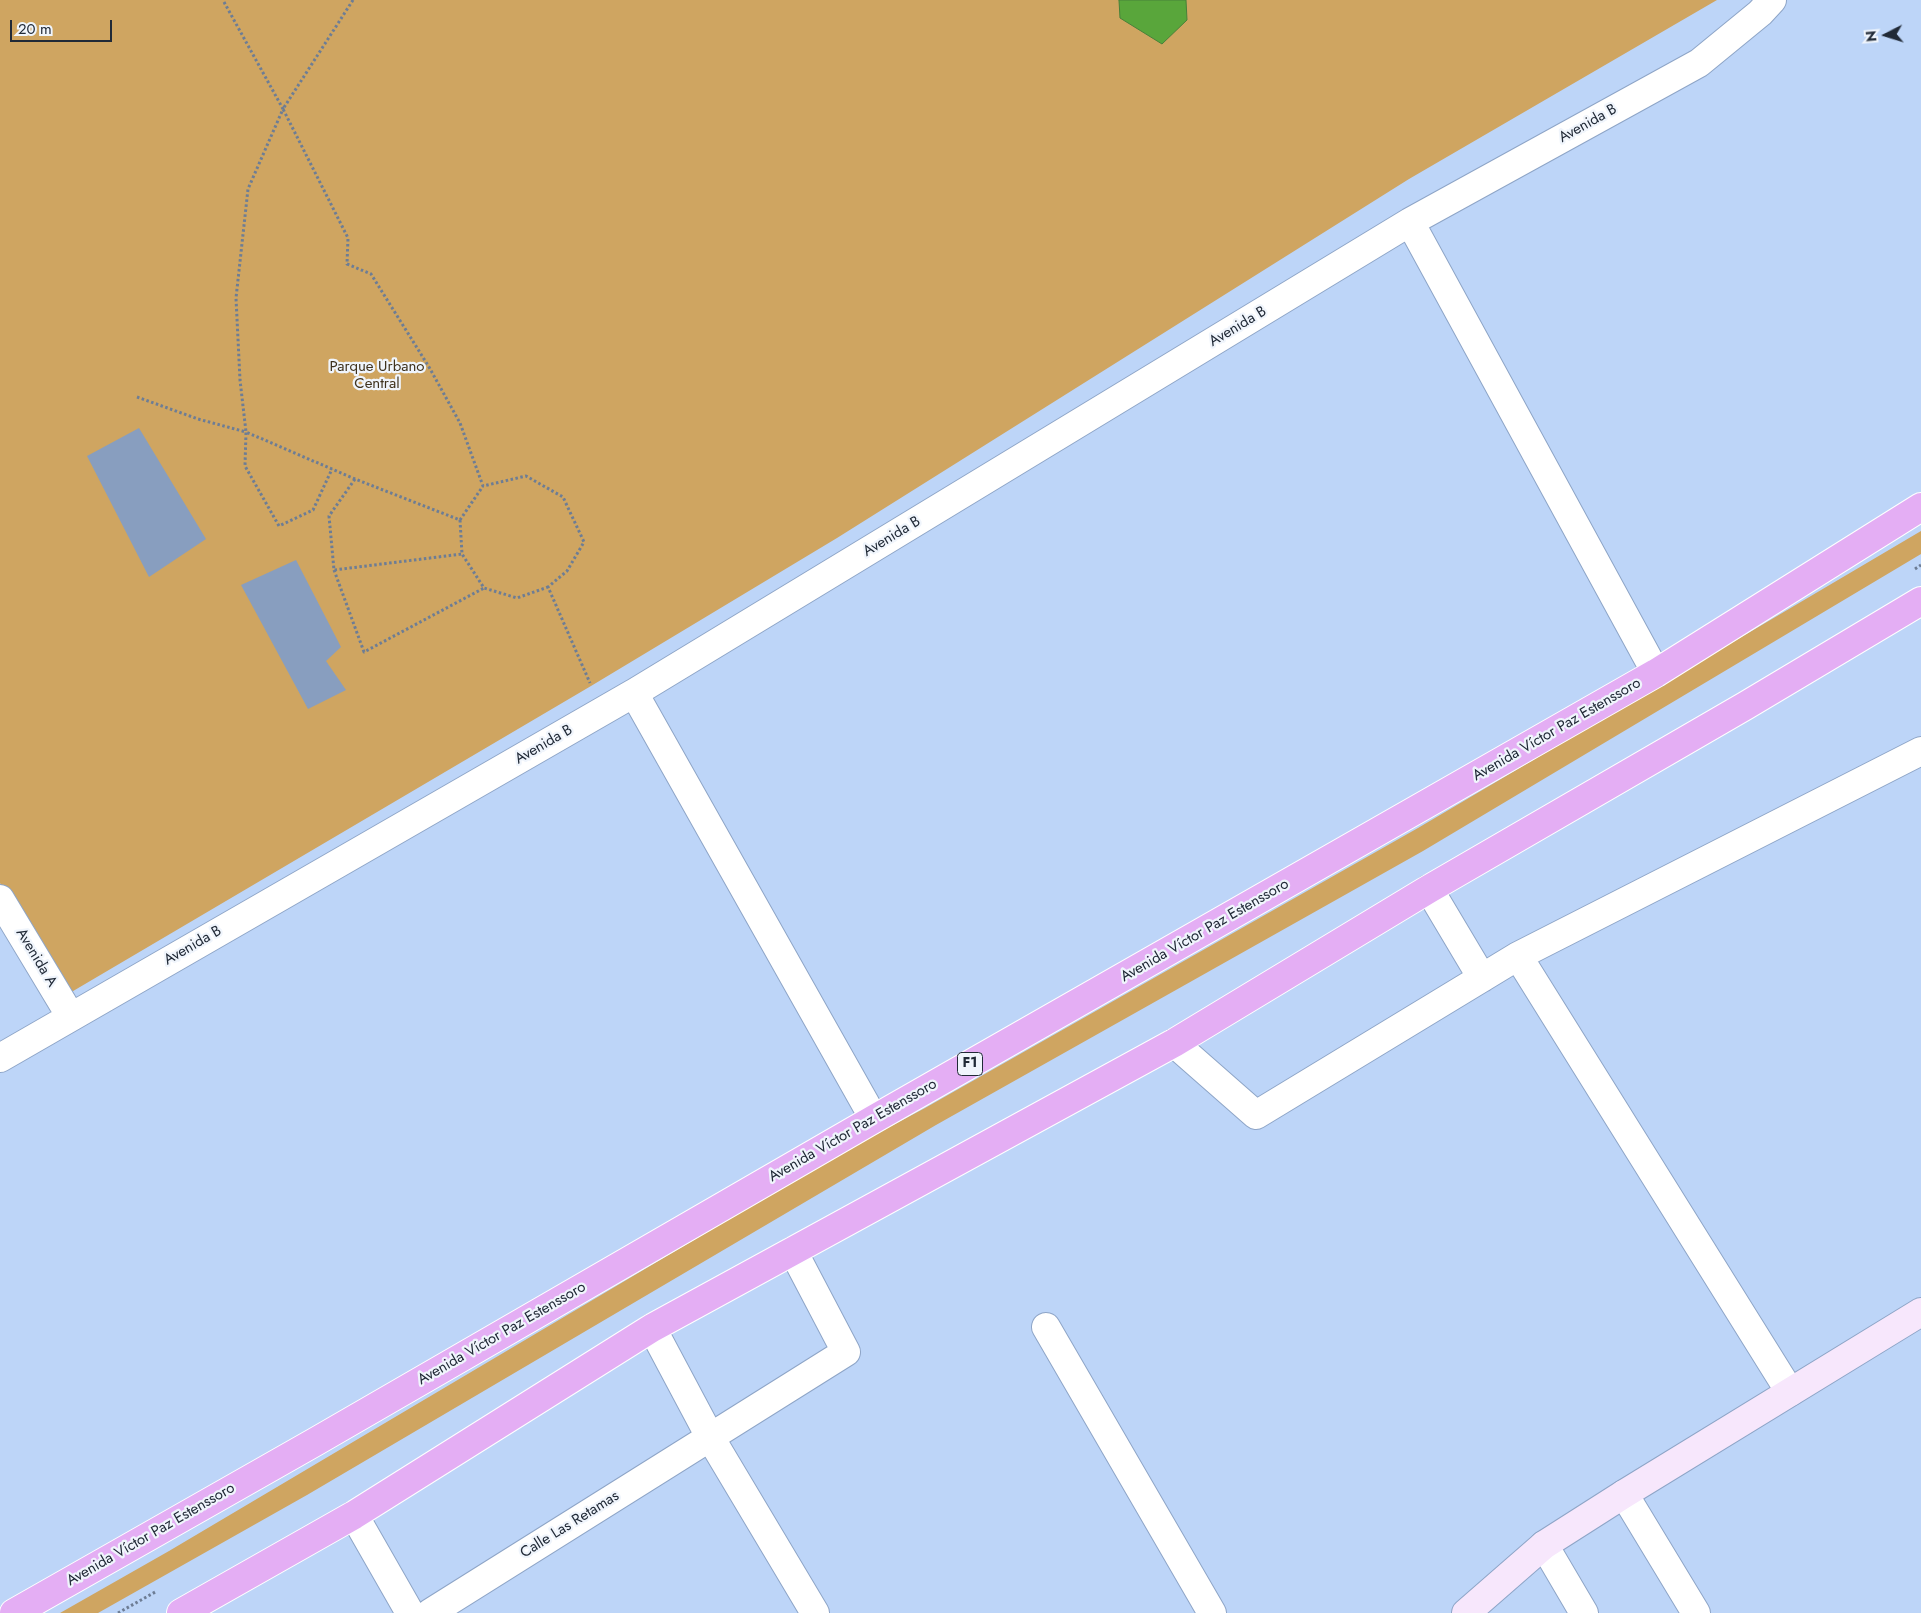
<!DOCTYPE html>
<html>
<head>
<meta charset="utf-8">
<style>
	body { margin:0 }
	#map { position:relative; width:1921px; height:1613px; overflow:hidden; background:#bdd5f8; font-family:Jost,sans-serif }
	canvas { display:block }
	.north { position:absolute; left:1861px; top:10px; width:50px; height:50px; -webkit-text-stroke:4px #f0f5fc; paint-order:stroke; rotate:265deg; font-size:14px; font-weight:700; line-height:20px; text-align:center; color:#212a37 }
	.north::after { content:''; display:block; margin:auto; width:18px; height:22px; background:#212a37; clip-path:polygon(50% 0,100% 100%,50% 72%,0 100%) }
	.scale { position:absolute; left:10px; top:20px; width:102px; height:22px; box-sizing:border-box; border:2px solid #212a37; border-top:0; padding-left:6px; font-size:15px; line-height:18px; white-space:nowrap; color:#212a37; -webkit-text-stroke:4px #f0f5fc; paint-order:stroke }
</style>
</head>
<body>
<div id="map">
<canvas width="1921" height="1613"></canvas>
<div class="north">N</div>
<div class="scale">20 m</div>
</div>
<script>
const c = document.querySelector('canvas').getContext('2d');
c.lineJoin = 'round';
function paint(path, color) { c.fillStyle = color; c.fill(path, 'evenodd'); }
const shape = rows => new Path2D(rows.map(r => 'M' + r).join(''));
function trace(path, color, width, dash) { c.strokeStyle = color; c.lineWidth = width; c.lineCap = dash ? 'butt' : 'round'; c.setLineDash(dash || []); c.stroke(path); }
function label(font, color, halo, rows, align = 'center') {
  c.font = font + ' Jost,sans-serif'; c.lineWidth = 4.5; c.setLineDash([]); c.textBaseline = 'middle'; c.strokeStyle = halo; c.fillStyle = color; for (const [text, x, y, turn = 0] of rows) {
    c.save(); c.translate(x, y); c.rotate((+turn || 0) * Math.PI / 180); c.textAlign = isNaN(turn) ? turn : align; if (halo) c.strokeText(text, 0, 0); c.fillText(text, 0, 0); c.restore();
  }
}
paint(shape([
	[0,0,1717,0,1409,179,837,538,591,686,63,997,0,883],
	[1921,531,1921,554,1423,851,936,1125,307,1495,98,1613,60,1613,169,1551,839,1154,925,1108,1418,828]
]), '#cfa561');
const water = shape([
	[1119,0,1186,0,1187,20,1162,44,1120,18,1119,0]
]);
paint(water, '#59a63b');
trace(water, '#48813a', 1);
paint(shape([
	[139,428,206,539,149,577,87,456],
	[296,560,341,647,326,661,346,690,308,709,241,585]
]), '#889ebf');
const street = shape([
	[1410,222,1656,673],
	[634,693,874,1119],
	[1429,889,1482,978],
	[0,899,71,1017],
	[1518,956,1790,1392],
	[1174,1043,1256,1115,1518,956,1921,751],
	[0,1058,634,693,1410,222,1699,63,1760,13,1772,0],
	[1046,1327,1212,1613],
	[652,1328,710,1437,815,1613],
	[1624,1494,1696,1613],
	[354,1515,410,1613],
	[1544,1545,1584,1613],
	[430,1613,846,1352,793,1251]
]);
const secondary = shape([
	[1466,1613,1544,1545,1624,1494,1921,1312]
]);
const highway = shape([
	[14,1613,315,1442,874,1119,1656,673,1921,507],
	[181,1613,354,1515,652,1328,1174,1043,1429,889,1745,706,1921,601]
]);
trace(street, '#8ea5c7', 30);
trace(secondary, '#8ea5c7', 30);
trace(highway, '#fff', 30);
trace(shape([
	[353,0,283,109,348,238,347,264,371,274,429,367,460,423,483,486,526,476,563,497,584,542,567,571,548,587,590,683],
	[224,2,283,109,248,189,236,298,240,380,246,432,355,479,460,520,483,486],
	[137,397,198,419,246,432,245,466,279,526,313,510,332,469],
	[355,479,329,516,334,570,462,554],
	[460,520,462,554,484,588,517,598,548,587],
	[1915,569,1921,565],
	[334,570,364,652,484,588],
	[118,1613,157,1591]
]), '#6d7d95', 3, [2.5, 2.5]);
trace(street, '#fff', 28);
trace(secondary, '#f7e7fc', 28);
trace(highway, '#e4aef4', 28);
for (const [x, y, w] of [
	[970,1064,25]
]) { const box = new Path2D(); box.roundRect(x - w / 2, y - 11.5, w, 23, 4); c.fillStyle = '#f0f5fc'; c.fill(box); trace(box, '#212a37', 1); }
label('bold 14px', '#212a37', null, [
	["F1",970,1064]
]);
label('15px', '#212a37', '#f0f5fc', [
	["Avenida B",1588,124,-29],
	["Avenida B",1238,327,-31],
	["Avenida B",892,537,-31],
	["Avenida Víctor Paz Estenssoro",1557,730,-30],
	["Avenida B",544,745,-30],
	["Avenida Víctor Paz Estenssoro",1205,931,-30],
	["Avenida B",193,946,-30],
	["Avenida A",36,958,59],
	["Avenida Víctor Paz Estenssoro",853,1131,-30],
	["Avenida Víctor Paz Estenssoro",502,1334,-30],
	["Calle Las Retamas",570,1525,-32],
	["Avenida Víctor Paz Estenssoro",151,1535,-30]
]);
label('15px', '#3f321d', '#f0f5fc', [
	["Parque Urbano",377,367],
	["Central",377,384]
]);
</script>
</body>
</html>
